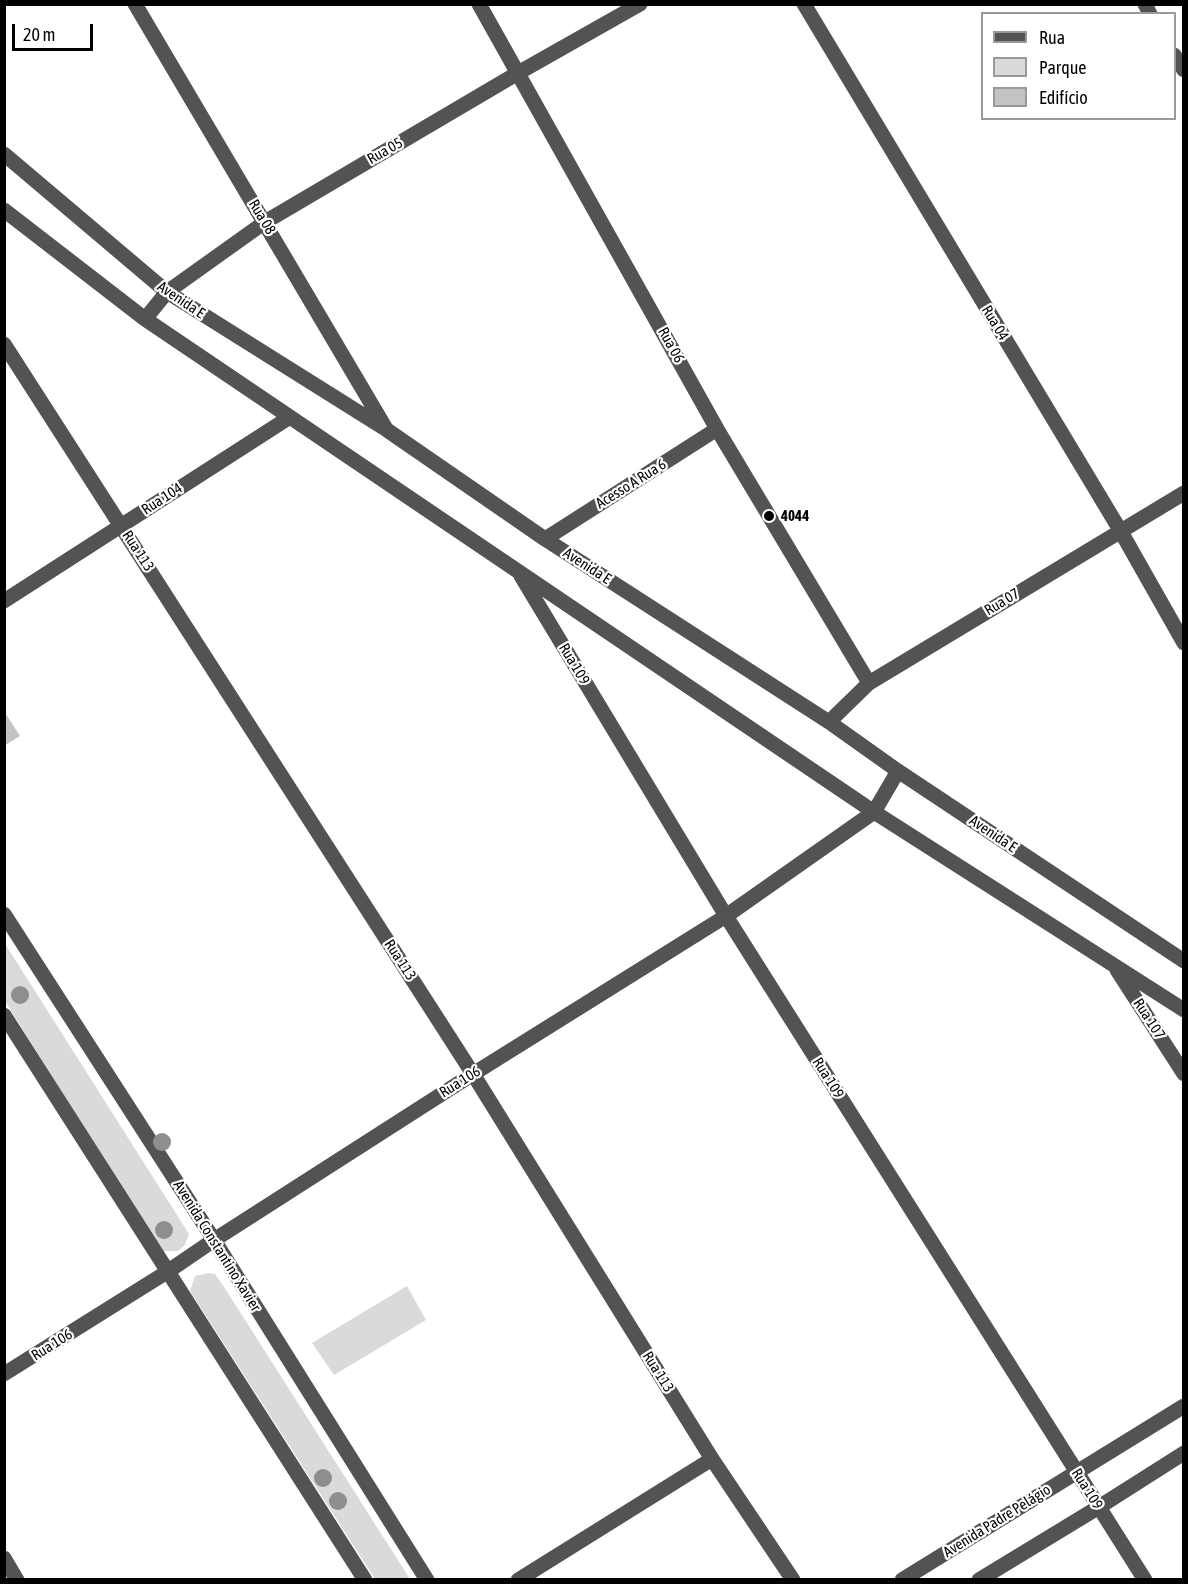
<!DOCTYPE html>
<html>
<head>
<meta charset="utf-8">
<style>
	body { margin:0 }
	#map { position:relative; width:1188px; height:1584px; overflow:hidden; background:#fff; font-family:"Asap Condensed",sans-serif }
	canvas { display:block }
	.frame { position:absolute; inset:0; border:6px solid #000; pointer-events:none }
	.legend { position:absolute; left:981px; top:12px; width:195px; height:108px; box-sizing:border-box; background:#fff; border:2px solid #999; margin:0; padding:8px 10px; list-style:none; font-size:18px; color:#000 }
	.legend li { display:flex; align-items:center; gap:12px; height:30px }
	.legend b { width:30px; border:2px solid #999 }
	.scale { position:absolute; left:12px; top:24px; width:81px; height:27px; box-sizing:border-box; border:3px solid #000; border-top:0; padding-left:8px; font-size:18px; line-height:21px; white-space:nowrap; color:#000; -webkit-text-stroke:4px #fff; paint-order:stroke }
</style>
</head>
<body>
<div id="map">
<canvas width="1188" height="1584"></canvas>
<div class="frame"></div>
<ul class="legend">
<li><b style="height:8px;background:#535353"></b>Rua</li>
<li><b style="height:16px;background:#dadada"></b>Parque</li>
<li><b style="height:16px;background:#c3c3c3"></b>Edifício</li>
</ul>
<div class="scale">20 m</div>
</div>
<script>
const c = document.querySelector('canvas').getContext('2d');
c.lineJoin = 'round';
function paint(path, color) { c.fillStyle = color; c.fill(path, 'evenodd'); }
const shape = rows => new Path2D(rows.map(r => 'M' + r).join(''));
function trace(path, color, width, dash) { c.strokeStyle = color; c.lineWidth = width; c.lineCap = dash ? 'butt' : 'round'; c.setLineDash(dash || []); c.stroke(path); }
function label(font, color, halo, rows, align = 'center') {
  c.font = font + ' "Asap Condensed",sans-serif'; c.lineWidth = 4.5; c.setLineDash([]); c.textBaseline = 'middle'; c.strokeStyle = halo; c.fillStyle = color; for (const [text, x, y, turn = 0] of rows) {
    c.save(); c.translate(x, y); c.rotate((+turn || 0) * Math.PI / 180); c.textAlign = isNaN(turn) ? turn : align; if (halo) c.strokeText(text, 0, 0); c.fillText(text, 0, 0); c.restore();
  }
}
paint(shape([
	[4,942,189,1234,185,1245,178,1251,161,1251,5,1001],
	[209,1273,215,1274,226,1290,410,1579,375,1579,190,1291,195,1276],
	[407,1286,426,1320,334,1375,312,1343]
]), '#dadada');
paint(shape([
	[4,711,20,736,4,746]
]), '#c3c3c3');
trace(shape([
	[135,4,385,427],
	[479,4,717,429,869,683],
	[804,4,1120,530,1184,643],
	[1145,4,1150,14],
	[1174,55,1184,70],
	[4,154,167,292,387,430,545,539,829,722,898,771,1184,961],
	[4,210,145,319,874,812,1184,1010],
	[145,319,167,292,265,222,518,73,640,4],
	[4,344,473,1074,712,1459,793,1580],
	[545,539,717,429],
	[521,576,726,916,1145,1580],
	[4,601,290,417],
	[829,722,869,683,1184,493],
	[4,914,214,1240,427,1580],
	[1117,970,1184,1074],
	[4,1015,365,1580],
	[4,1374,167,1272,214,1240,473,1074,726,916,874,812,898,771],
	[4,1558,17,1580],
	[518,1580,712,1459],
	[902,1580,1184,1406],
	[979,1580,1099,1507,1184,1453]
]), '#535353', 15);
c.fillStyle = '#8e8e8e';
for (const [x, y] of [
	[20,995],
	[162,1142],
	[164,1230],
	[323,1478],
	[338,1501]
]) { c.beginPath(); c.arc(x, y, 9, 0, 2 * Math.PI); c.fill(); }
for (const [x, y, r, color] of [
	[769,516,6,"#000"]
]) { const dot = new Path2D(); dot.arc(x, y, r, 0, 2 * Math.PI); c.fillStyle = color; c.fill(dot); trace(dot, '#fff', 2); }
label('15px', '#000', '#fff', [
	["Rua 05",385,151,-30],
	["Rua 08",262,217,59],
	["Avenida E",181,300,34],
	["Rua 04",995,323,59],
	["Rua 06",671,345,61],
	["Acesso A Rua 6",631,484,-32],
	["Rua 104",162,499,-33],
	["Rua 113",138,551,57],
	["Avenida E",587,566,33],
	["Rua 07",1002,602,-31],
	["Rua 109",574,664,59],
	["Avenida E",993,834,34],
	["Rua 113",400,960,57],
	["Rua 107",1149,1019,57],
	["Rua 109",828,1078,58],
	["Rua 106",460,1082,-32],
	["Avenida Constantino Xavier",217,1246,58],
	["Rua 106",52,1345,-32],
	["Rua 113",658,1372,58],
	["Rua 109",1087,1489,58],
	["Avenida Padre Pelágio",997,1521,-32]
]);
label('bold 15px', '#000', '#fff', [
	["4044",781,516]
], 'left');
</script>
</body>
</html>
